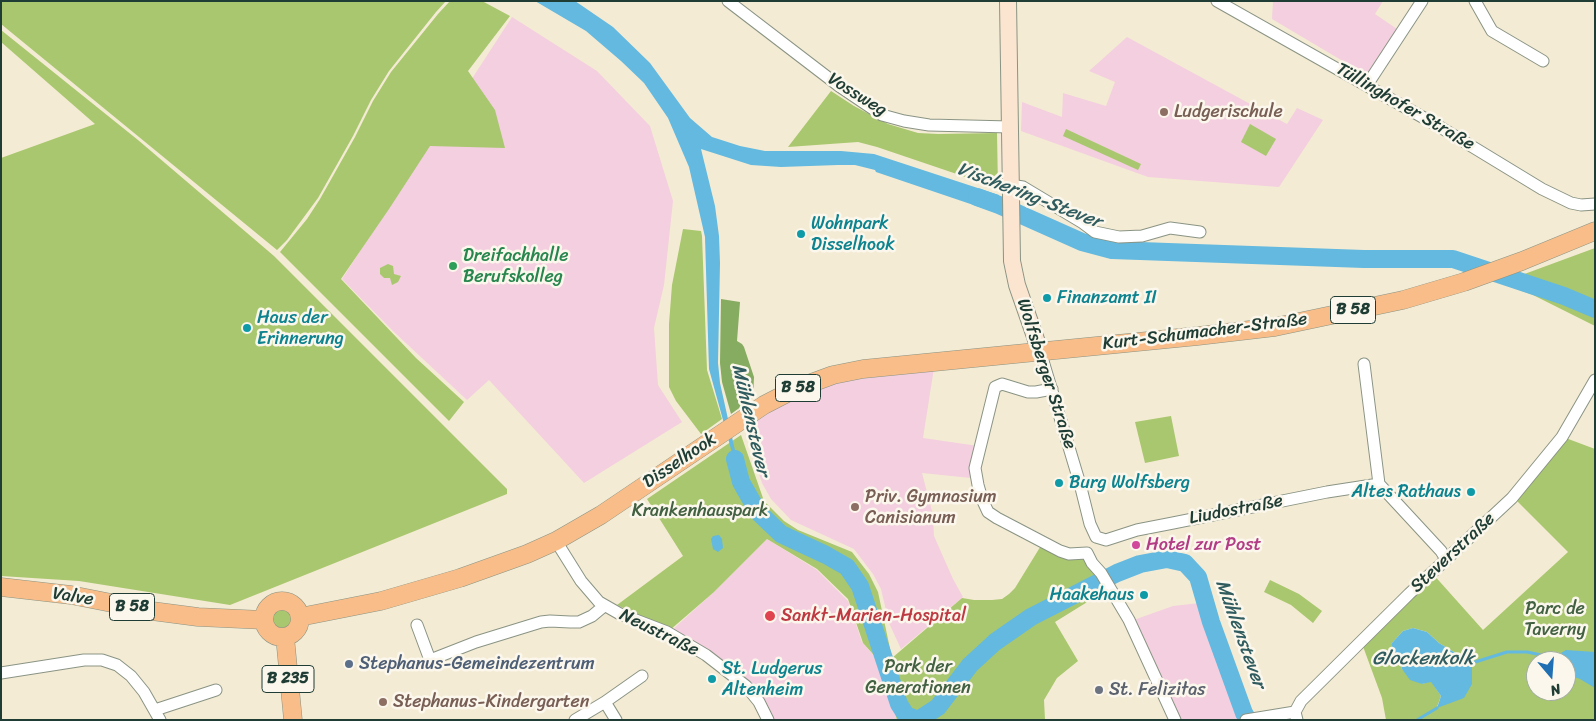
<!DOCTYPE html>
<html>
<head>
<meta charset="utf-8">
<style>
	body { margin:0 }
	#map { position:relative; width:1596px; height:721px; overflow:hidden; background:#f4ebd4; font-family:Sriracha,sans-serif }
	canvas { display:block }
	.frame { position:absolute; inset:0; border:2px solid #1f3d34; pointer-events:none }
	.north { position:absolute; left:1526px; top:651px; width:50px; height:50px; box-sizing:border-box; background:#fbf7ec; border:1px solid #a3ada2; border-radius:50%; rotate:162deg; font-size:14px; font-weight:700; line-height:20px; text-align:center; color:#1f3d34 }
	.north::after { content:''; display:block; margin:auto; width:18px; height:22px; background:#1f6fb2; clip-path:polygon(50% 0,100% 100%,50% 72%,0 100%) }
</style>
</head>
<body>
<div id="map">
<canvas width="1596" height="721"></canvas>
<div class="frame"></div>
<div class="north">N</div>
</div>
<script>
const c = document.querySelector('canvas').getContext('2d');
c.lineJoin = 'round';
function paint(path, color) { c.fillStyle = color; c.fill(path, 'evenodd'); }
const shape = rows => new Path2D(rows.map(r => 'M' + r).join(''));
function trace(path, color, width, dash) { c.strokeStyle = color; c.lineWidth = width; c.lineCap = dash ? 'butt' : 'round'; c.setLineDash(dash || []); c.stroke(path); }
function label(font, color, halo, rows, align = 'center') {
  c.font = font + ' Sriracha,sans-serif'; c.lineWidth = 5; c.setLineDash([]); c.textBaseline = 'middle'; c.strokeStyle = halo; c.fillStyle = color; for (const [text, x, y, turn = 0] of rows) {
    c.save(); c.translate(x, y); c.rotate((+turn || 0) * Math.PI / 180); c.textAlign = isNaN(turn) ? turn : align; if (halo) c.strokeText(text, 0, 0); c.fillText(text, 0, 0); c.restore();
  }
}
paint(shape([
	[1273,1,1383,1,1375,14,1397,29,1368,76,1272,19],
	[512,17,597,71,650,126,673,201,664,285,654,328,658,385,682,422,584,483,489,380,467,400,393,331,342,279],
	[1127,37,1287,124,1297,108,1323,120,1279,187,1148,177,1021,131,1022,102,1062,117,1063,93,1106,106,1115,82,1089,71],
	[934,368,923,438,978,446,971,478,922,473,933,515,934,536,953,579,963,597,901,649,889,623,881,589,873,574,854,549,791,520,771,499,762,483,756,465,752,449,747,422,817,382],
	[767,539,817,570,848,601,862,642,880,663,897,720,770,720,762,703,671,631,715,591],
	[1200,603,1240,720,1175,720,1128,622,1173,606]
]), '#f3cfdf');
paint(shape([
	[1,1,446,1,436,12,389,71,371,100,353,136,318,198,287,240,277,250,1,24],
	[450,1,482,1,510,16,468,71,495,110,505,148,430,146,389,209,341,279,416,358,464,402,449,421,280,252,307,219,320,199,355,137,373,101,391,72,438,14],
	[1,30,138,140,274,256,507,489,507,494,230,605,79,581,1,576,1,158,95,124,1,42],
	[831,91,854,106,888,124,918,133,938,134,997,133,998,188,877,147,858,142,788,147],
	[1250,124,1276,139,1266,156,1241,142],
	[1066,129,1141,164,1138,170,1063,136],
	[683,229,701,231,702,236,707,370,722,419,701,434,676,401,669,387,669,324,672,285],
	[1595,248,1595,326,1533,295,1500,283],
	[388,264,393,266,394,274,401,276,398,282,392,285,390,278,384,278,380,274,380,268],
	[1171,416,1179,456,1145,463,1135,422],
	[741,435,764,501,784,521,798,530,852,552,869,574,878,592,892,658,962,598,974,600,992,600,1002,599,1009,594,1015,588,1042,544,1083,556,1098,580,1030,615,994,640,967,664,936,704,915,720,897,720,880,662,863,643,848,599,817,569,767,539,714,592,670,630,617,605,683,556,647,499],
	[1563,437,1595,449,1595,720,1386,720,1382,698,1361,641,1432,573,1483,630,1568,552,1515,499],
	[1413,628,1427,632,1439,643,1472,663,1437,707,1441,696,1431,681,1422,684,1402,669,1398,658,1391,644,1403,631],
	[1536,661,1566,661,1566,691,1536,691],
	[1270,580,1299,594,1322,611,1313,623,1291,605,1264,592],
	[1100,583,1105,591,1055,622,1078,661,1057,678,1044,700,1045,720,921,720,940,708,972,666,998,643,1033,619],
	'271 620a11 11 0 1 1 22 0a11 11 0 1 1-22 0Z'
]), '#a9c76e');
paint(shape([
	[721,299,740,302,737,341,742,344,744,347,754,377,753,398,731,414,722,382,720,363]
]), '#86ac61');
paint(shape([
	[535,1,575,1,613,27,650,63,690,118,712,137,740,146,765,151,841,151,874,154,999,195,1000,214,876,172,875,170,855,165,838,165,781,167,751,165,701,149,715,206,719,236,720,263,718,363,720,383,742,482,740,482,709,369,705,237,689,167,668,118,644,83,621,61,586,31],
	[719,535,722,539,723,548,718,552,713,549,711,539,713,536],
	[1413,628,1427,632,1439,643,1472,663,1472,684,1464,698,1437,708,1441,696,1431,682,1422,684,1410,680,1402,669,1398,658,1394,652,1391,644,1403,631],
	[1566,650,1595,652,1595,688,1580,679,1566,674,1566,661,1553,661,1554,657]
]), '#63b9df');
trace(shape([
	[1472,663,1507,652,1527,652,1556,658],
	[1417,720,1437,708]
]), '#63b9df', 3);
trace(shape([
	[977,197,999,205,1082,242,1112,250,1364,259,1453,259,1564,296,1595,309],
	[735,459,741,482,758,512,781,534,826,555,847,567,860,586,899,704,906,715,918,720,938,707,970,665,995,642,1031,617,1117,573,1140,564,1167,559,1185,563,1198,577,1211,622,1244,713,1248,720]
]), '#63b9df', 18);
const street = shape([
	[728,1,839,86,882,115,904,121,929,125,1010,127],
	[1217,1,1440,127,1542,189,1571,203,1581,205,1595,204],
	[1475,1,1492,31,1543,61],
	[1367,85,1422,1],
	[1010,185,1023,187,1083,223,1095,232,1119,237,1142,236,1170,228,1200,232],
	[1040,351,1080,484,1090,524,1096,537],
	[1364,364,1379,484,1441,551,1446,559],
	[1052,389,1036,392,1028,392,1002,384,995,387,975,468,978,485,982,499,988,512,997,518,1060,551,1069,554,1087,553],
	[1096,537,1106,540,1137,530,1173,523,1327,492,1379,484],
	[556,541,581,581,599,602,620,614,667,632,706,655,746,686,759,702,768,720],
	[1087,553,1092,563,1101,573,1129,620,1175,720],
	[417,625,430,660,476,642,541,622,550,621,570,622,579,622,592,616,604,606],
	[1,673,84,660,102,660,117,665,131,676,144,692,160,720],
	[605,702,616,720],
	[155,710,216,690],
	[575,720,605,702,642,676],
	[1246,720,1295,712],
	[1297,720,1295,712,1301,701,1409,594,1512,498,1562,437,1595,380]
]);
const secondary = shape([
	[1008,1,1012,261,1017,285,1040,351]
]);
const primary = shape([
	[1,587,71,595,152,611,198,617,264,620],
	'264 619a18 18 0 1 1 36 0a18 18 0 1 1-36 0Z',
	[300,617,381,601,460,578,527,554,556,541,601,515,764,405,795,389,833,375,863,369,1198,336,1275,327,1403,300,1464,282,1522,261,1595,231],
	[285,637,293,720]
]);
trace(street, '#8a9484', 13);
trace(secondary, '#8a9484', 18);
trace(primary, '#8a9484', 19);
trace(street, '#fff', 11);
trace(secondary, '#fce5d0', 16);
trace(primary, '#f8bd89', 18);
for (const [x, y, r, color] of [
	[1164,112,5,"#8d6e63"],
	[801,234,5,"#0f9aa8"],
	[453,266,5,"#2e9e5b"],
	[1047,298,5,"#0f9aa8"],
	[247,328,5,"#0f9aa8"],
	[1059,483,5,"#0f9aa8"],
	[1471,492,5,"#0f9aa8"],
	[855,507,5,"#8d6e63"],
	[1136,545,5,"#d1479c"],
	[1144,595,5,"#0f9aa8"],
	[770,616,6,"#e0444e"],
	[349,664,5,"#5c6f8a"],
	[712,679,5,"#0f9aa8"],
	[1099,690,5,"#6b7280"],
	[383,702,5,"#8d6e63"]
]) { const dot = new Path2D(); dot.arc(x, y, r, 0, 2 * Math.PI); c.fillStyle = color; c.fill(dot); trace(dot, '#fbf7ec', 2); }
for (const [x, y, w] of [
	[1353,310,45],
	[798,388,45],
	[132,607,45],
	[288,679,52]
]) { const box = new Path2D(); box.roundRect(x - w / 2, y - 13.5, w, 27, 4); c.fillStyle = '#fbf7ec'; c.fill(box); trace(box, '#1f3d34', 1); }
label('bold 16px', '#1f3d34', null, [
	["B 58",1353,310],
	["B 58",798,388],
	["B 58",132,607],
	["B 235",288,679]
]);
label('18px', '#1f3d34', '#fbf7ec', [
	["Vossweg",857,95,32],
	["Tüllinghofer Straße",1405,107,30],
	["Kurt-Schumacher-Straße",1205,332,-7],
	["Wolfsberger Straße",1046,374,72],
	["Disselhook",680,461,-34],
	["Liudostraße",1236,510,-11],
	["Steverstraße",1453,553,-43],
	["Valve",73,597,9],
	["Neustraße",659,633,26]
]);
label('18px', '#785e54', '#fbf7ec', [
	["Ludgerischule",1174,112],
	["Priv. Gymnasium",865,497],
	["Canisianum",865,518],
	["Stephanus-Kindergarten",393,702]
], 'left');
label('18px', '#0d838f', '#fbf7ec', [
	["Wohnpark",811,224],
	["Disselhook",811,245],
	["Finanzamt II",1057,298],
	["Haus der",257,318],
	["Erinnerung",257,339],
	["Burg Wolfsberg",1069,483],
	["Altes Rathaus",1461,492,"right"],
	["Haakehaus",1134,595,"right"],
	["St. Ludgerus",722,669],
	["Altenheim",722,690]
], 'left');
label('18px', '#27864d', '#fbf7ec', [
	["Dreifachhalle",463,256],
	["Berufskolleg",463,277]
], 'left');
label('18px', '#426042', '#fbf7ec', [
	["Krankenhauspark",700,511],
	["Parc de",1555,609],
	["Taverny",1555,630],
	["Park der",918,667],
	["Generationen",918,688]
]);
label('18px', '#b23c85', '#fbf7ec', [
	["Hotel zur Post",1146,545]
], 'left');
label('18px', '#be3a42', '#fbf7ec', [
	["Sankt-Marien-Hospital",781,616]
], 'left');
label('18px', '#4e5e75', '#fbf7ec', [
	["Stephanus-Gemeindezentrum",359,664]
], 'left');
label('18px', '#5b616d', '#fbf7ec', [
	["St. Felizitas",1109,690]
], 'left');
label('italic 19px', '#305c5f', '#fbf7ec', [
	["Vischering-Stever",1029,196,21],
	["Mühlenstever",750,420,77],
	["Mühlenstever",1240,634,70],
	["Glockenkolk",1423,659]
]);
</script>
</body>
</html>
